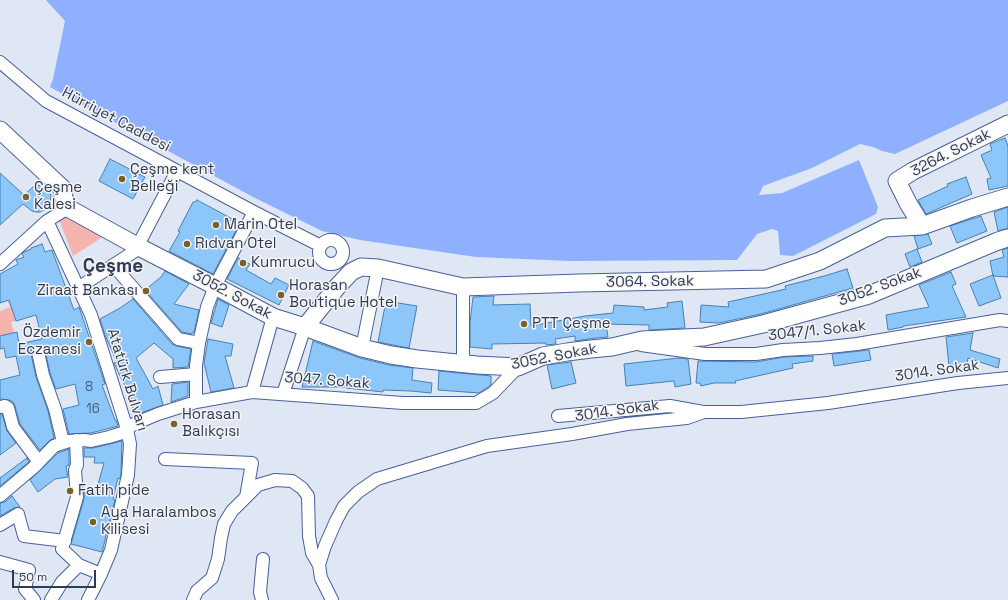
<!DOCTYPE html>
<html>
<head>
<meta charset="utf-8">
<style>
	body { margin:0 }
	#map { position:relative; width:1008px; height:600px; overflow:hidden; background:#e0e7f4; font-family:"Space Grotesk",sans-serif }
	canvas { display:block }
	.scale { position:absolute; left:12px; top:570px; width:84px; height:18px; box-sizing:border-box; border:2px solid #2f3a54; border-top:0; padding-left:5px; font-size:12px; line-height:14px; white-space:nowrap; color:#2f3a54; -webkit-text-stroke:3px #f4f4f4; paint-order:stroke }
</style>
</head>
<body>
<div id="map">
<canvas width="1008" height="600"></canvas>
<div class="scale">50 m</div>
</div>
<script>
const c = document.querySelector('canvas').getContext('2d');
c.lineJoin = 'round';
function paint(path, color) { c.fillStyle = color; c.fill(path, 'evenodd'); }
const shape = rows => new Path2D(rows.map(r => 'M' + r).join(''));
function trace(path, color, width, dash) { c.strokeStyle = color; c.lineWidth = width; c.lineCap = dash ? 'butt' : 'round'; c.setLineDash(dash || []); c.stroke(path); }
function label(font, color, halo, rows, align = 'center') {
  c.font = font + ' "Space Grotesk",sans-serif'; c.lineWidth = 3; c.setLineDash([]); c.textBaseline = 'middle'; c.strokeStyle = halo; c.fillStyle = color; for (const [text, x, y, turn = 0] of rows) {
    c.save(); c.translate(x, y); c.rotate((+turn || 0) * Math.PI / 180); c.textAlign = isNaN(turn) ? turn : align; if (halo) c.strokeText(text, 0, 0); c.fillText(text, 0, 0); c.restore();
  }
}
paint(shape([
	[65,213,106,235,73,256,58,217],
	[6,297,30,306,12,310,16,321,11,322,14,333,0,336,0,311,10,307]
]), '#f5b5ae');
paint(shape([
	[46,0,1008,0,1008,101,895,154,882,151,873,147,860,144,812,168,763,186,759,195,782,193,859,160,878,207,876,214,793,256,780,255,778,231,772,229,757,234,737,260,569,261,476,257,360,240,322,231,253,197,50,87,53,79,65,21]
]), '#8fb0fe');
const building = shape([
	[1005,138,1008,146,1008,186,989,190,987,179,991,178,981,155,992,150,990,144,1005,138],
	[110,159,145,177,133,199,99,181,110,159],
	[0,173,24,195,34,186,38,185,46,188,51,195,50,204,48,208,40,212,36,212,32,211,23,204,0,225,0,173],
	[966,177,972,194,926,214,918,200,948,186,947,184,966,177],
	[197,200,240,223,213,274,169,251,180,232,178,231,193,202,195,202,197,200],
	[1008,207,1008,228,998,231,994,212,1008,207],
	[981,216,987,231,957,243,950,226,981,216],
	[928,234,932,244,918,249,914,236,928,234],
	[42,244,45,252,52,250,74,310,79,307,105,384,102,385,115,420,116,420,118,426,91,433,69,434,63,409,79,405,75,384,56,389,50,373,45,350,41,345,36,345,31,349,31,354,36,377,48,411,54,438,49,441,40,450,20,424,15,406,13,402,9,400,0,399,0,380,20,375,16,356,6,358,4,348,0,349,0,336,17,332,19,344,42,339,36,315,16,321,9,300,0,303,0,274,18,264,16,260,24,257,22,254,24,252,31,249,31,248,42,244],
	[1008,248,1008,277,993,276,990,261,1004,257,1002,250,1008,248],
	[917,249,922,262,910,267,905,254,917,249],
	[238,258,250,264,246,270,271,284,275,278,289,285,279,305,227,279,238,258],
	[847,269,853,288,761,314,719,323,700,322,701,305,729,307,728,302,786,289,785,286,824,276,847,269],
	[165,271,189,284,174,304,199,310,194,332,192,333,192,334,182,332,145,290,161,277,165,271],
	[951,272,956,284,952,286,966,317,903,326,903,327,888,330,886,315,929,307,919,285,951,272],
	[993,275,1001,298,979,306,970,284,993,275],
	[494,296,493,305,530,304,531,326,585,316,613,313,614,305,644,307,644,310,668,307,667,303,682,301,685,328,649,330,649,325,606,324,608,337,596,338,575,341,575,336,555,339,556,344,546,345,546,343,492,344,492,349,470,347,470,323,473,297,494,296],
	[133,299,172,344,177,346,191,349,188,367,173,368,173,359,154,343,136,358,153,389,158,386,163,405,135,415,130,399,131,399,114,363,117,362,105,335,100,319,120,308,133,299],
	[218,299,229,305,222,327,211,323,218,299],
	[386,301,417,306,409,348,378,342,386,301],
	[973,333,970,350,1000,359,998,368,968,358,966,367,949,366,946,337,973,333],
	[208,339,233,344,231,356,225,356,234,388,211,392,204,363,208,339],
	[313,341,360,358,389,365,413,368,412,380,432,383,431,393,411,391,383,390,383,392,346,388,347,387,302,387,313,341],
	[869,350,871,360,834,366,832,354,869,350],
	[813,356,813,361,792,364,793,368,735,381,736,383,714,383,701,386,700,383,696,383,698,361,756,362,784,357,813,356],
	[679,358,688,359,691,384,675,387,674,381,626,386,624,364,679,358],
	[571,362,576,383,552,389,547,365,571,362],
	[439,371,491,376,491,385,479,393,438,390,439,371],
	[188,382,188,396,171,402,172,384,188,382],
	[0,414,2,414,7,431,16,443,0,455,0,414],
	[122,441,121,474,120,479,118,478,113,499,115,500,102,552,71,544,84,499,84,492,95,495,104,463,94,463,95,457,84,457,84,448,93,448,122,441],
	[69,449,69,465,66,466,68,477,55,479,38,492,30,480,58,453,69,449],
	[27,458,29,462,0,486,0,478,27,458],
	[12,496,20,507,14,508,0,516,0,503,5,502,12,496]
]);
paint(building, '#8dc7fa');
trace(building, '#4680b0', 1);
const street = shape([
	[0,62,46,101,254,212,321,246],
	[47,221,91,315,127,429,130,444,128,475,111,550,101,574,88,600],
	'319 252a12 12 0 1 1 24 0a12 12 0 1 1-24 0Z',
	[0,264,47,221,68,208],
	[113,265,178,339,199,343],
	[463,287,463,363],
	[78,288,135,251,177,171],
	[641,345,705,354,756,354,783,350,820,348,857,344,1000,320,1008,321],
	[362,348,378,268],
	[38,352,43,375,55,409,63,442],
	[160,377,196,374],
	[252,392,273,317],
	[283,394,305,327],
	[196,402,196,366,199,343,207,307,215,286,254,212],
	[0,407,5,406,8,408,13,427,39,462],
	[558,416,670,406,703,412],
	[76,440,77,465,75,470,77,497,62,549,79,565,101,574],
	[165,459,252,463,246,497],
	[0,496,34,467,54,446,69,441,84,440,91,441,109,437,122,433,134,424,158,414,196,402,252,392,403,403,476,403,493,393,518,367],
	[0,525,18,514,24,536,65,541],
	[0,562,29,570,25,589,34,600],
	[51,600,62,582,79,565],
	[193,600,197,591,212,578,218,559,221,538,224,524,232,511,258,485,275,480,292,481,302,488,308,496,309,536,312,553,319,565],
	[262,600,260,592,263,559],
	[332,600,321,578,319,565,325,546,336,521,344,506,358,492,377,479,487,446,572,434,627,424,687,418,704,412,741,412,828,403,958,383,1008,378]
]);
const secondary = shape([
	[0,130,64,190,63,195,68,208,137,246,215,286,273,317,305,327,362,348,391,355,417,359,477,365,518,367,543,356,567,352,591,349,612,347,642,340,704,337,763,324,869,295,998,241,1008,238],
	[922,226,908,203,897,181,913,171,1008,124],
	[305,327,337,287,351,272,361,267,378,268,463,287,579,283,766,279,820,261,885,228,922,226,972,208,1008,197]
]);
trace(street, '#486099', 14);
trace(secondary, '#486099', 19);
trace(street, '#fff', 12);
trace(secondary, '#fff', 17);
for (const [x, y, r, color] of [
	[122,179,4,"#776131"],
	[26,197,4,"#776131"],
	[216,225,4,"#776131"],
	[187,244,4,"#776131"],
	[243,263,4,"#776131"],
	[146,291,4,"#776131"],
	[281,295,4,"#776131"],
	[524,324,4,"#776131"],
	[89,342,4,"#776131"],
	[174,424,4,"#776131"],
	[70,491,4,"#776131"],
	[93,522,4,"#776131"]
]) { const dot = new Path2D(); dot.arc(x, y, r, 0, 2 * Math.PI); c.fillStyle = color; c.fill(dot); trace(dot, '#f4f4f4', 1.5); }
label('13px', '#465d7e', null, [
	["8",89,387],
	["16",93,409]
]);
label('15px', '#2f3a54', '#f4f4f4', [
	["Hürriyet Caddesi",116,120,28],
	["3264. Sokak",951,153,-27],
	["3064. Sokak",650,282,-1],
	["3052. Sokak",880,287,-20],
	["3052. Sokak",232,295,28],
	["3047/1. Sokak",817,331,-6],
	["3052. Sokak",554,357,-11],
	["3014. Sokak",937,371,-8],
	["Atatürk Bulvarı",127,380,73],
	["3047. Sokak",327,381,4],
	["3014. Sokak",617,411,-8]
]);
label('15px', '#2f3a54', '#f4f4f4', [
	["Çeşme kent",130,170],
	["Belleği",130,187],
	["Çeşme",34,188],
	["Kalesi",34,205],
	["Marin Otel",224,225],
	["Rıdvan Otel",195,244],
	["Kumrucu",251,263],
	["Horasan",289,286],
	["Boutique Hotel",289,303],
	["Ziraat Bankası",138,291,"right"],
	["PTT Çeşme",532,324],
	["Özdemir",81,333,"right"],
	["Eczanesi",81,350,"right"],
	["Horasan",182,415],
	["Balıkçısı",182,432],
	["Fatih pide",78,491],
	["Aya Haralambos",101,513],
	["Kilisesi",101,530]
], 'left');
label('bold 19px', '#2f3a54', '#f4f4f4', [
	["Çeşme",113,267]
]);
</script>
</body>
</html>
